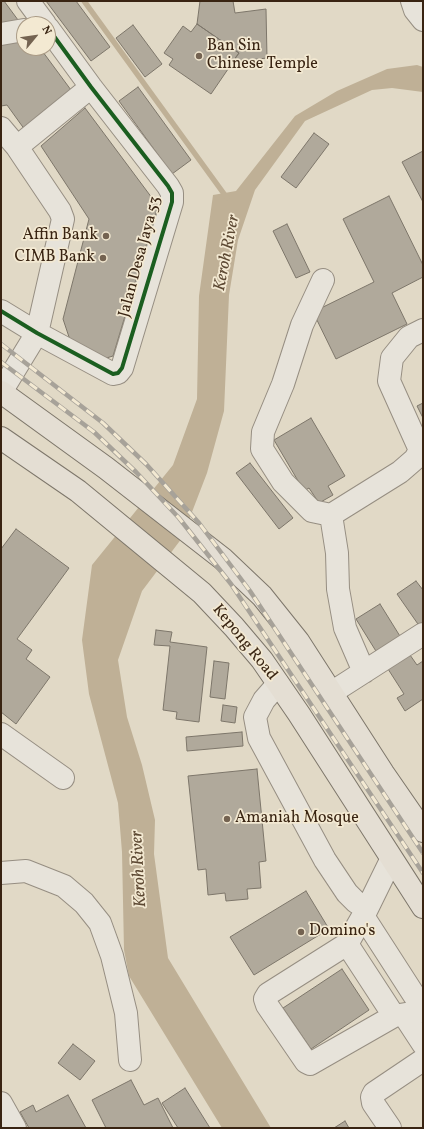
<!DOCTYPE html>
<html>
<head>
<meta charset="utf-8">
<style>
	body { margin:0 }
	#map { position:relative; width:424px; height:1129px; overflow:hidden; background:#e1d9c6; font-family:Vollkorn,serif }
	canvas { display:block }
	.frame { position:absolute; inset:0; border:2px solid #392412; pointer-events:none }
	.north { position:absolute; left:16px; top:16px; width:40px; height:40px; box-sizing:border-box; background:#f3e9d2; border:1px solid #a99a85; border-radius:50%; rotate:61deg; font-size:11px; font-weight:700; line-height:16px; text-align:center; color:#392412 }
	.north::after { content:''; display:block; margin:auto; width:14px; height:18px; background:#746351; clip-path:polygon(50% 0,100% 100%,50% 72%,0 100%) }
</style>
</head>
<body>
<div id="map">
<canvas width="424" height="1129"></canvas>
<div class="frame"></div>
<div class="north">N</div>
</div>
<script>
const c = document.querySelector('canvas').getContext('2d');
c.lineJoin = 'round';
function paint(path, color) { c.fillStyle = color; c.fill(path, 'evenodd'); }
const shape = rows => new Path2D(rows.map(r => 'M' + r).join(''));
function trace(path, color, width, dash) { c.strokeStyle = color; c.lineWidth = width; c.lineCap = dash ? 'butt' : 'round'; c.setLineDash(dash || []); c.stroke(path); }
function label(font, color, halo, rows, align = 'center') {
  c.font = font + ' Vollkorn,serif'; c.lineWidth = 3.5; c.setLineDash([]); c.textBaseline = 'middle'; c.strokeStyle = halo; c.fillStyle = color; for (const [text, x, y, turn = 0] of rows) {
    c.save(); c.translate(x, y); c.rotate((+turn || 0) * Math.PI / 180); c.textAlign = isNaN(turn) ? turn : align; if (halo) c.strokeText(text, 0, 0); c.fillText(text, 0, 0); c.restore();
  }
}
paint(shape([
	[417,65,423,67,423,92,392,88,372,90,305,121,255,190,238,240,229,295,224,411,207,473,182,538,142,591,118,660,127,717,142,765,155,820,154,854,168,958,271,1128,222,1128,129,976,124,950,122,852,118,803,89,694,82,640,92,565,173,465,197,399,199,296,213,195,236,191,295,116,337,91,387,69]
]), '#bfb096');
trace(shape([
	[84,1,227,198]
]), '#bfb096', 5.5);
const building = shape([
	[1,1,4,1,21,24,1,28,1,1],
	[46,1,76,1,110,47,91,61,46,1],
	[200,1,233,1,235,13,266,9,267,58,232,62,239,53,197,24,200,1],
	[197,24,239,53,211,94,169,65,173,59,164,53,183,26,191,32,197,24],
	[133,25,162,64,145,77,116,38,133,25],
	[24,37,24,48,40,48,71,90,25,130,7,105,1,106,1,41,24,37],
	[138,87,191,160,172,174,119,101,138,87],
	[85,108,158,206,113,356,100,360,70,340,63,319,89,219,41,146,85,108],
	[314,133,329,144,296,188,281,177,314,133],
	[423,151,423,202,402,162,423,151],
	[389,196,423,265,423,277,392,293,407,324,336,359,313,312,374,282,343,219,389,196],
	[287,224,310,272,296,278,273,231,287,224],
	[423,403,423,418,417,406,423,403],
	[311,418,345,476,328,486,333,495,319,503,309,488,304,491,274,440,311,418],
	[250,463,293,518,279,529,236,473,250,463],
	[16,529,69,568,17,639,32,650,26,659,50,677,16,724,1,712,1,549,16,529],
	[416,581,423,590,423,625,420,627,397,594,416,581],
	[380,604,403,641,379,656,356,619,380,604],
	[156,630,172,632,170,642,207,647,199,722,176,719,177,712,163,710,170,646,154,645,156,630],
	[410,655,417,665,423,661,423,699,405,711,397,698,404,694,388,669,410,655],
	[214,661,229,663,225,699,210,697,214,661],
	[223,705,237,707,235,723,221,721,223,705],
	[242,732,243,746,187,751,186,737,242,732],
	[257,769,266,861,259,862,261,888,247,889,248,899,226,901,225,893,208,895,206,869,198,870,188,776,257,769],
	[306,891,329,929,254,975,230,937,306,891],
	[342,969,369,1010,311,1049,283,1008,342,969],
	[73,1044,95,1061,80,1080,58,1063,73,1044],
	[131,1080,144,1105,158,1098,173,1128,106,1128,92,1100,131,1080],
	[185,1088,210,1128,178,1128,162,1103,185,1088],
	[68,1095,86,1128,29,1128,20,1112,33,1105,36,1112,68,1095],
	[345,1121,349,1128,334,1128,345,1121]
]);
paint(building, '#b0a99b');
trace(building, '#7d766a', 1);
const minor = shape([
	[28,1,45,24],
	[412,1,415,10,423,20],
	[1,34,24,30],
	[1,128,17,147,60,211,63,219,37,333,1,392],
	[17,147,91,87],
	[323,280,302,325,283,384,263,432,262,449,283,482,312,511,331,515],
	[1,311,37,333,113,374,118,373,122,368,172,202,172,193,168,186,91,87,48,28],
	[364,672,345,628,338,589,337,553,331,515,400,472,415,459,420,450,389,381,392,358,409,337,423,330],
	[278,684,264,700,255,717,259,738,325,860,347,893,356,902,367,909],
	[331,693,423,634],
	[1,734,63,778],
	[391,860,367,909,347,944,394,1016,423,1011],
	[1,873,26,871,64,886,84,903,100,923,112,956,126,1013,130,1060],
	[363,916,423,1009],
	[347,944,268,994,265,999,267,1005,306,1062,310,1064,394,1016],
	[404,1015,423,1044],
	[1,1103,15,1128],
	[390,1128,373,1103,372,1097,374,1093,423,1060]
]);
const major = shape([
	[1,392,106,468,223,559,262,596,298,641,383,773,423,831],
	[1,438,78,491,202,593,234,627,262,660,299,714,423,907]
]);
trace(minor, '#968e82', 24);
trace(major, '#7d766a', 24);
trace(minor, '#e7e3da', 22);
trace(major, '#e4ded3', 22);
const rail = shape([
	[1,344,103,423,146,464,199,523,250,591,423,853],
	[1,362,94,432,136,472,179,518,231,584,423,873]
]);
trace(rail, '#a7a299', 4.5);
trace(rail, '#f3e9d2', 3, [9]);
trace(shape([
	[1,311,37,333,113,374,118,373,122,368,172,202,172,193,168,186,91,87,48,28]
]), '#1b5e20', 4);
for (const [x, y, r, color] of [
	[199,56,4,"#746351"],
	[106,236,4,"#746351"],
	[103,258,4,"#746351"],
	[227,819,4,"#746351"],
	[301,932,4,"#746351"]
]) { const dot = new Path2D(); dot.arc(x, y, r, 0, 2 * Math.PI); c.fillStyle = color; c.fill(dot); trace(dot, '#f3e9d2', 1.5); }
label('16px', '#392412', '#f3e9d2', [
	["Ban Sin",207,47],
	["Chinese Temple",207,65],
	["Affin Bank",98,236,"right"],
	["CIMB Bank",95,258,"right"],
	["Amaniah Mosque",235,819],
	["Domino's",309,932]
], 'left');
label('16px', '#392412', '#f3e9d2', [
	["Jalan Desa Jaya 53",141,257,-75],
	["Kepong Road",244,643,51]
]);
label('italic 17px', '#5d4933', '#f3e9d2', [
	["Keroh River",228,253,-79],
	["Keroh River",140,869,-93]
]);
</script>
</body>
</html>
